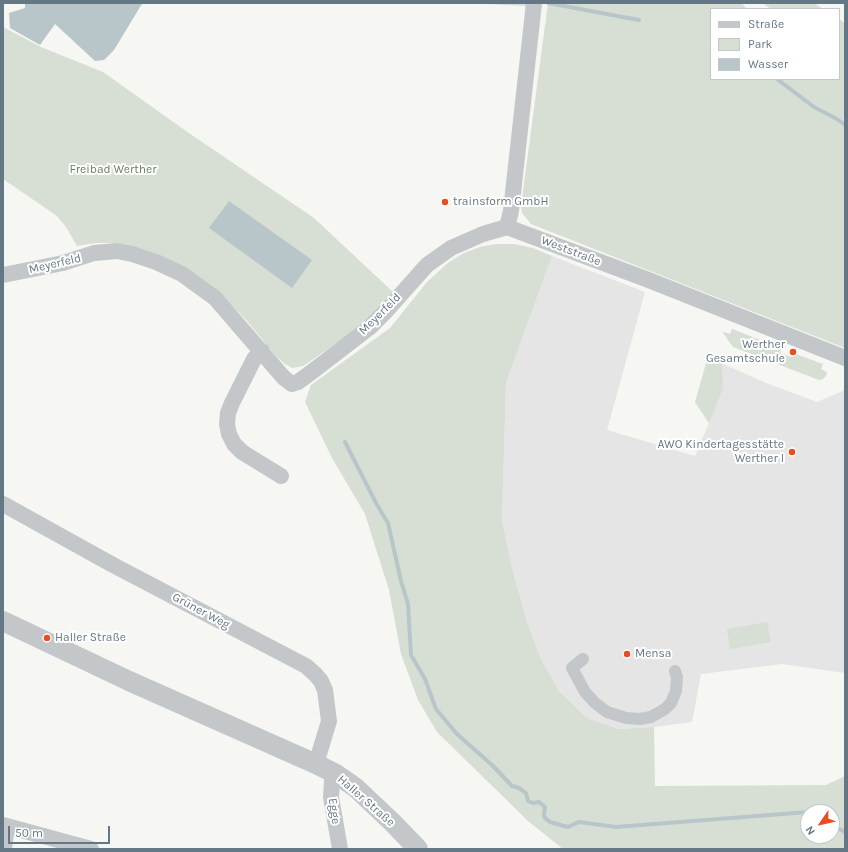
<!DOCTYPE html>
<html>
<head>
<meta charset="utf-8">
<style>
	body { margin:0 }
	#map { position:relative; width:848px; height:852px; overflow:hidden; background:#f6f6f3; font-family:Karla,sans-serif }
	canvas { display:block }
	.frame { position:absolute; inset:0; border:4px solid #647785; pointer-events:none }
	.legend { position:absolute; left:710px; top:8px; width:130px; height:72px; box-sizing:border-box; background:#fff; border:1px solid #c1c9ce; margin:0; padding:5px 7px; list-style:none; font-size:12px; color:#647785 }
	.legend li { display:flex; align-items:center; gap:8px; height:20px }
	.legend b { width:20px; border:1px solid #c1c9ce }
	.north { position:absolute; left:800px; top:804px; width:40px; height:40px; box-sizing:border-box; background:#fff; border:1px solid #c1c9ce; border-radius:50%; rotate:236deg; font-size:11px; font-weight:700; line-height:16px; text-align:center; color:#647785 }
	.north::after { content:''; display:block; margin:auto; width:14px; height:18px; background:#e94d20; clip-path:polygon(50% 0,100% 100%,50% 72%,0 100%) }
	.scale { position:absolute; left:8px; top:826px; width:102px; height:18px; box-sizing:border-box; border:2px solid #647785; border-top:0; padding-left:5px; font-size:12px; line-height:14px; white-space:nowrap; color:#647785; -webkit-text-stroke:3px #fff; paint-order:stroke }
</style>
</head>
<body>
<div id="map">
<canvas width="848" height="852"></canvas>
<div class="frame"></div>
<ul class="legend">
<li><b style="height:5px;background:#c3c7ca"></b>Straße</li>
<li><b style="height:11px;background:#d7ded4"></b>Park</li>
<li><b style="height:11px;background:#b9c6c9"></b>Wasser</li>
</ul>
<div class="north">N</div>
<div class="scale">50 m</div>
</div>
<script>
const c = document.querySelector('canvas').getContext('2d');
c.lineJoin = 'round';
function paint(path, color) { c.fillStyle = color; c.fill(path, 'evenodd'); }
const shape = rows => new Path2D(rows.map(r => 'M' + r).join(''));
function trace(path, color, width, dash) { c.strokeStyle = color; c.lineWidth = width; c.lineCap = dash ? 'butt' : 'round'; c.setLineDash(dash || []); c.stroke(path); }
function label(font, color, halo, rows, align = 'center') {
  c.font = font + ' Karla,sans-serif'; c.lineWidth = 4; c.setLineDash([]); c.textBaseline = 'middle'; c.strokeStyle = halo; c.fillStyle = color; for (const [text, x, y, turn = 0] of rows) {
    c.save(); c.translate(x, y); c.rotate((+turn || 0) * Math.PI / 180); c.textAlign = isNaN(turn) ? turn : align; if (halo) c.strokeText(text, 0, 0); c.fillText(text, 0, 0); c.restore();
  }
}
paint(shape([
	[552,256,645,292,607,430,695,456,709,423,695,402,708,357,766,383,817,402,845,390,845,673,782,664,701,674,692,722,654,727,618,729,587,718,559,691,541,659,527,622,512,568,502,520,506,383]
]), '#e4e5e4');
paint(shape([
	[464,3,528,3,528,6],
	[548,3,741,3,747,9,711,9,711,79,839,79,839,19,845,23,845,348,531,224,522,213,521,206],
	[762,3,814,3,823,9,771,9],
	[3,27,41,47,103,72,186,131,314,218,393,292,362,326,303,366,292,368,285,364,276,356,247,321,219,292,115,243,96,243,77,246,66,227,57,216,3,179],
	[496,244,514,244,533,248,552,256,506,383,502,520,512,568,527,622,541,659,559,691,587,718,618,729,654,727,655,786,826,785,845,776,845,849,563,849,528,821,437,732,418,700,401,654,389,590,365,514,332,458,305,402,311,385,390,328,427,282,449,262,464,253,480,247],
	[808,812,832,812,832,836,808,836],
	[732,329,781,348,780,353,791,357,793,353,823,364,821,369,827,372,826,376,823,379,819,380,733,347,723,333,724,332,730,334],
	[708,357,722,363,723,388,709,423,695,402],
	[767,622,771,642,730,649,727,629]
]), '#d7ded4');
paint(shape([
	[25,3,143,3,140,7,114,50,104,60,95,61,55,24,40,45,10,28,9,13,25,8],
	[229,201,312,260,292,288,209,228]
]), '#b9c6c9');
trace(shape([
	[548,3,639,20],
	[777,79,814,107,837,119,845,125],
	[345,442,376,503,388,523,401,581,408,604,411,655,425,679,436,709,457,734,493,766,512,786,519,788,526,793,528,801,533,803,539,802,545,807,544,815,545,818,550,822,568,827,579,822,616,827,808,812],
	[832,825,845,832]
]), '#b9c6c9', 4);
trace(shape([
	[583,659,572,668,585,692,595,703,607,712,626,718,640,719,651,717,665,709,671,703,676,691,677,677,675,671]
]), '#c3c7ca', 12);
trace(shape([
	[507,227,646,279,845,358],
	[507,227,511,211,534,3],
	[3,275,63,263,94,253,117,251,132,254,156,262,182,274,215,298,284,378,292,384,298,382,313,371,369,328,387,310,427,265,451,248,483,234,507,227],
	[262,351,254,359,232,403,228,413,227,424,229,434,234,444,242,452,281,476],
	[3,504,113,565,306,666,315,674,321,681,325,690,329,721,316,764],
	[336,774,332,781,331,797,340,849],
	[3,825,91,849],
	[4,849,7,826]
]), '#c3c7ca', 16);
trace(shape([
	[3,621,129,681,316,764,336,774,356,788,392,822,418,849]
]), '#c3c7ca', 20);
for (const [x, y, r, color] of [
	[445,202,4,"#e94d20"],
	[793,352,4,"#e94d20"],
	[792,452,4,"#e94d20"],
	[47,638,4,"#e94d20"],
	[627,654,4,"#e94d20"]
]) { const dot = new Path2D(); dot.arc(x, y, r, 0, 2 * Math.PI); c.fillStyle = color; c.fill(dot); trace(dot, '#fff', 1.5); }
label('12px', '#687c63', '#fff', [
	["Freibad Werther",113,170]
]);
label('12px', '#647785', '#fff', [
	["trainsform GmbH",453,202],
	["Werther",785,345,"right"],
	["Gesamtschule",785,359,"right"],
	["AWO Kindertagesstätte",784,445,"right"],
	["Werther I",784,459,"right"],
	["Haller Straße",55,638],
	["Mensa",635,654]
], 'left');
label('12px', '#647785', '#fff', [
	["Weststraße",571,251,21],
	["Meyerfeld",55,264,-13],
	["Meyerfeld",380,314,-45],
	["Grüner Weg",201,611,28],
	["Haller Straße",366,801,41],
	["Egge",334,811,82]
]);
</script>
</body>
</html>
